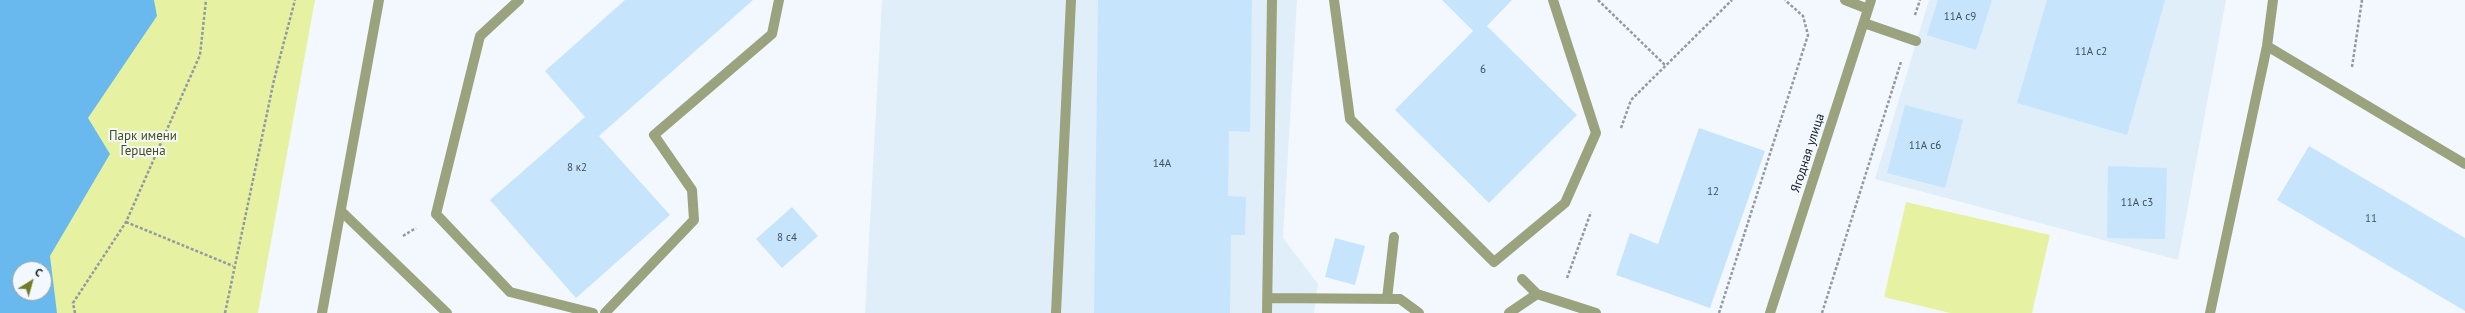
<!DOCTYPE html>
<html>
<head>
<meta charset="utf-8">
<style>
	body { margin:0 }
	#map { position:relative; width:2465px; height:313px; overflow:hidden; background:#f2f8fd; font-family:"PT Sans",sans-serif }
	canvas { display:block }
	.north { position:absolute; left:12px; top:261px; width:40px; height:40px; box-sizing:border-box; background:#f2f8fd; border:1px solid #98a0a7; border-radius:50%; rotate:37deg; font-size:11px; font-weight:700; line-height:16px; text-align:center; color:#121d25 }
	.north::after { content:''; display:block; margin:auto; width:14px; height:18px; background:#737d28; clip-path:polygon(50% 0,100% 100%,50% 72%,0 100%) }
</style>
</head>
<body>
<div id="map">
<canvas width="2465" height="313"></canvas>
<div class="north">С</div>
</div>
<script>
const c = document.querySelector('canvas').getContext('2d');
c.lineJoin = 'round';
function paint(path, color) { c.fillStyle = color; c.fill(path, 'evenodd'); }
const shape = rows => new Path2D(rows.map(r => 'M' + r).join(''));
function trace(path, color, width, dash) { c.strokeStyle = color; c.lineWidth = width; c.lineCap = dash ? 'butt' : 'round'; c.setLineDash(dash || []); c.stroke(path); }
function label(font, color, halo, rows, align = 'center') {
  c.font = font + ' "PT Sans",sans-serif'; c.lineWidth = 4; c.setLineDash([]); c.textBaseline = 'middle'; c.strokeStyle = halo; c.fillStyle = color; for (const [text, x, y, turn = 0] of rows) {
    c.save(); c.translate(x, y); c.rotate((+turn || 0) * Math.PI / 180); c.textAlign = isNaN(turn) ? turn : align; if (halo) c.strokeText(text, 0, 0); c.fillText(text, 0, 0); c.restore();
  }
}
paint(shape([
	[882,0,1297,0,1283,238,1318,284,1314,313,865,313],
	[1929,0,2226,0,2178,260,1875,179]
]), '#dfeef9');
paint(shape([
	[0,0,315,0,258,313,0,313],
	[20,269,44,269,44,293,20,293],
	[1906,202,2050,235,2032,313,1950,313,1884,297]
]), '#e6f2a2');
paint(shape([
	[0,0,154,0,157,16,88,118,110,154,50,256,57,313,0,313],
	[20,269,44,269,44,293,20,293]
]), '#69b9ef');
paint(shape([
	[625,0,753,0,599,136,670,215,576,298,490,200,585,117,545,71],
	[1098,0,1252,0,1250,132,1229,131,1228,196,1246,197,1245,235,1231,235,1230,313,1094,313],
	[1442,0,1512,0,1487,26,1577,115,1489,203,1395,110,1473,31],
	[1938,0,1992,0,1976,50,1927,35],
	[2047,0,2165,0,2127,135,2017,103],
	[1905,105,1963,120,1945,188,1887,173],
	[1699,128,1765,151,1710,308,1616,275,1630,233,1658,244],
	[2309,146,2465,238,2465,311,2277,200],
	[2108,166,2167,168,2165,239,2107,238],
	[792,207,818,236,782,268,756,239],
	[1335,238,1365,246,1355,285,1325,277]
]), '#c6e5fc');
trace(shape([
	[1598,0,1666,66],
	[1915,15,1920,0],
	[2352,67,2362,0],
	[1621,128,1631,100,1732,0],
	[126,222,233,266],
	[403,236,416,228],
	[1567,278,1591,212],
	[75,313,73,303,126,222,200,55,206,0],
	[225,313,274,80,295,0],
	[1719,313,1808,35,1803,16,1785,0],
	[1822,313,1901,62]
]), '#929aa0', 2.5, [3, 2]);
trace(shape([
	[519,0,480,36,436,214,510,292,593,313],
	[1334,0,1350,119,1494,262,1565,203,1596,133,1553,0],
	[1845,0,1868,9],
	[1864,23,1916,41],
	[2267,46,2465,164],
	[341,211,447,313],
	[1522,279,1537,294],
	[1268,298,1400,299,1419,313],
	[1387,299,1394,237],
	[322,313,379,0],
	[605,313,694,220,692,190,654,135,772,34,779,0],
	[1056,313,1071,0],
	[1267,313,1272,0],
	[1509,313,1537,294,1596,313],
	[1770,313,1871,0],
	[2210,313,2267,46,2273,0]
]), '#9ba27e', 10);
label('11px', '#3f4f5b', null, [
	["11А с9",1960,17],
	["11А с2",2091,52],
	["6",1483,70],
	["11А с6",1925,146],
	["14А",1162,164],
	["8 к2",577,168],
	["12",1713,192],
	["11А с3",2137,203],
	["11",2371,219],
	["8 с4",787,238]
]);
label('13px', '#495010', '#f2f8fd', [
	["Парк имени",143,136],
	["Герцена",143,151]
]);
label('13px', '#121d25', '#f2f8fd', [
	["Ягодная улица",1808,153,-72]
]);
</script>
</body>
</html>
